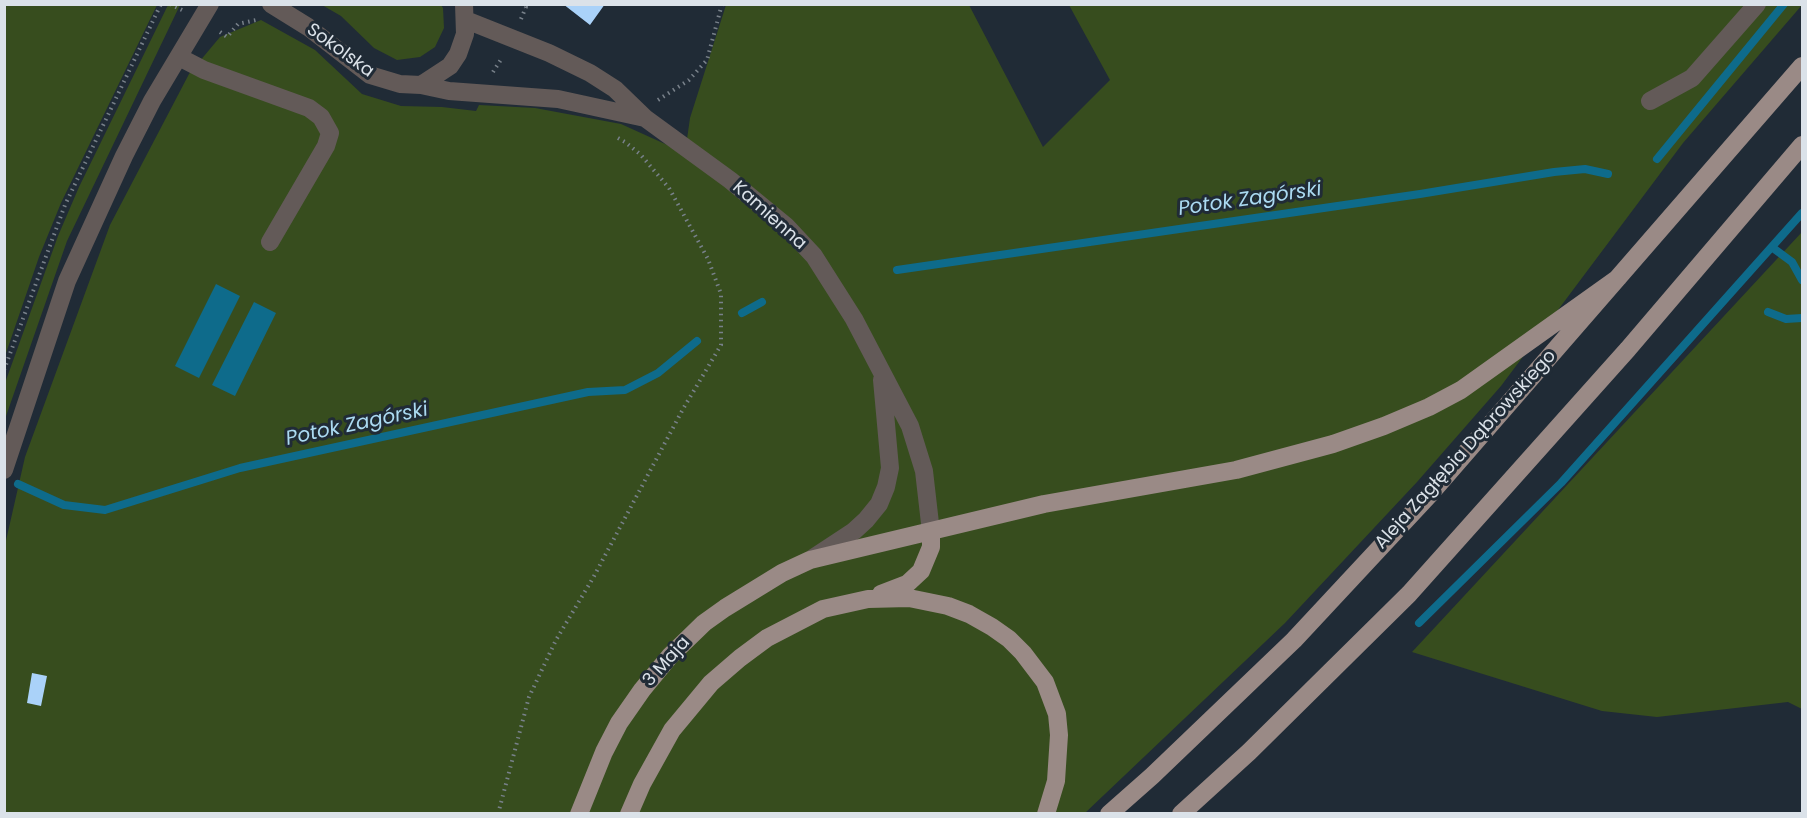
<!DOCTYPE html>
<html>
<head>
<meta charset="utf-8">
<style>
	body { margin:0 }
	#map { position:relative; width:1807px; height:818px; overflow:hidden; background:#202b36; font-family:Poppins,sans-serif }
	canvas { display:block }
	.frame { position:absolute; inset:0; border:6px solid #dbe2e9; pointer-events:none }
</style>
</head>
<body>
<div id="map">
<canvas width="1807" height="818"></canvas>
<div class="frame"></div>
</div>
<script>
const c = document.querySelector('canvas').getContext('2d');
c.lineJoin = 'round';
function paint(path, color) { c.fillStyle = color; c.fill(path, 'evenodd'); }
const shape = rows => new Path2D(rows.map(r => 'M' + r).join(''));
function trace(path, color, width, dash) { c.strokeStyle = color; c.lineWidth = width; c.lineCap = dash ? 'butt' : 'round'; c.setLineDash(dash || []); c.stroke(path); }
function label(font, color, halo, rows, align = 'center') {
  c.font = font + ' Poppins,sans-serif'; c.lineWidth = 6; c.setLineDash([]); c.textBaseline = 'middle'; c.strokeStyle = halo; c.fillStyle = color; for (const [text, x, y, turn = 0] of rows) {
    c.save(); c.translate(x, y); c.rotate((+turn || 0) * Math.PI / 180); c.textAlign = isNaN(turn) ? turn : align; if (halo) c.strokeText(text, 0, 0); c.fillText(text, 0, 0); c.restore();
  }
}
paint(shape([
	[5,4,157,5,61,203,39,257,5,356],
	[168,5,180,5,67,241,5,419,5,383,58,236,79,187],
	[322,5,441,5,443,8,444,28,435,47,420,57,397,60,374,48,341,16],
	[726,5,969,5,1043,147,1110,80,1069,5,1802,5,1683,143,1501,386,1417,482,1285,623,1085,813,5,814,5,545,25,457,110,225,189,74,220,37,261,20,315,50,362,94,401,106,442,107,476,111,479,105,535,108,621,124,685,153,690,118],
	[1802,232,1802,709,1788,702,1657,717,1602,711,1412,652]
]), '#374d1e');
paint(shape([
	[216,284,240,296,199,378,175,366],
	[254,302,276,313,235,396,212,385]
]), '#0e6b8b');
trace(shape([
	[1657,159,1784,4],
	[1773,248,1792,262,1802,280],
	[897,270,1420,194,1554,172,1585,169,1608,174],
	[1768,312,1786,319,1802,318],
	[742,313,762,302],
	[18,484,64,505,105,510,240,468,588,392,625,390,658,373,697,341],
	[1419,623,1561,483,1802,213]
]), '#0e6b8b', 8);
paint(shape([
	[563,4,605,4,590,25],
	[32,673,47,676,41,706,27,703]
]), '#aad2f9');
trace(shape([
	[170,4,182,10],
	[521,19,526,7,523,4],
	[220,32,227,37,238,24,256,20],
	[493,72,502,58],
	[658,100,689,80,707,60,722,4],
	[4,370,65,205,161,4],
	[498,814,529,697,556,640,593,578,683,409,721,345,721,294,708,259,669,188,640,154,625,142,616,137]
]), '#78818a', 4, [1.5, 4.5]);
trace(shape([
	[271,4,308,27,370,75,400,84,421,85,450,66,458,54,465,34,464,4],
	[466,20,549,53,590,73,615,89,645,118,730,180,786,226,814,256,854,319,910,426,924,471,931,532],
	[179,57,204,70,309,108,321,117,330,133,326,146,270,242],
	[421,85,449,91,558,99,645,118],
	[1650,101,1692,78,1757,4],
	[4,470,67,281,124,156,152,101,210,4],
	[813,558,854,531,866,520,879,504,886,487,890,468,882,380]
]), '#635a58', 18);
trace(shape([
	[881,594,907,584,921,571,931,547,931,532],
	[579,814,604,752,619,723,642,690,670,656,704,623,725,608,782,573,810,560,1044,504,1236,470,1333,444,1384,426,1429,407,1461,390,1618,278],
	[629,814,642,784,672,730,711,683,740,658,767,638,823,609,868,599,909,598,948,606,969,614,992,627,1009,639,1023,653,1045,682,1057,714,1059,735,1056,781,1046,814],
	[1109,814,1152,776,1294,640,1430,494,1802,66],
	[1181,814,1249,752,1409,594,1628,349,1802,145]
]), '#9a8a86', 18);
label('18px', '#dbe2e9', '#202b36', [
	["Sokolska",340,51,36],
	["Kamienna",769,216,42],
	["Aleja Zagłębia Dąbrowskiego",1466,450,-48],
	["3 Maja",667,662,-48]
]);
label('italic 20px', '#abdaf1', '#202b36', [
	["Potok Zagórski",1250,200,-8],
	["Potok Zagórski",357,425,-12]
]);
</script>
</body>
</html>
